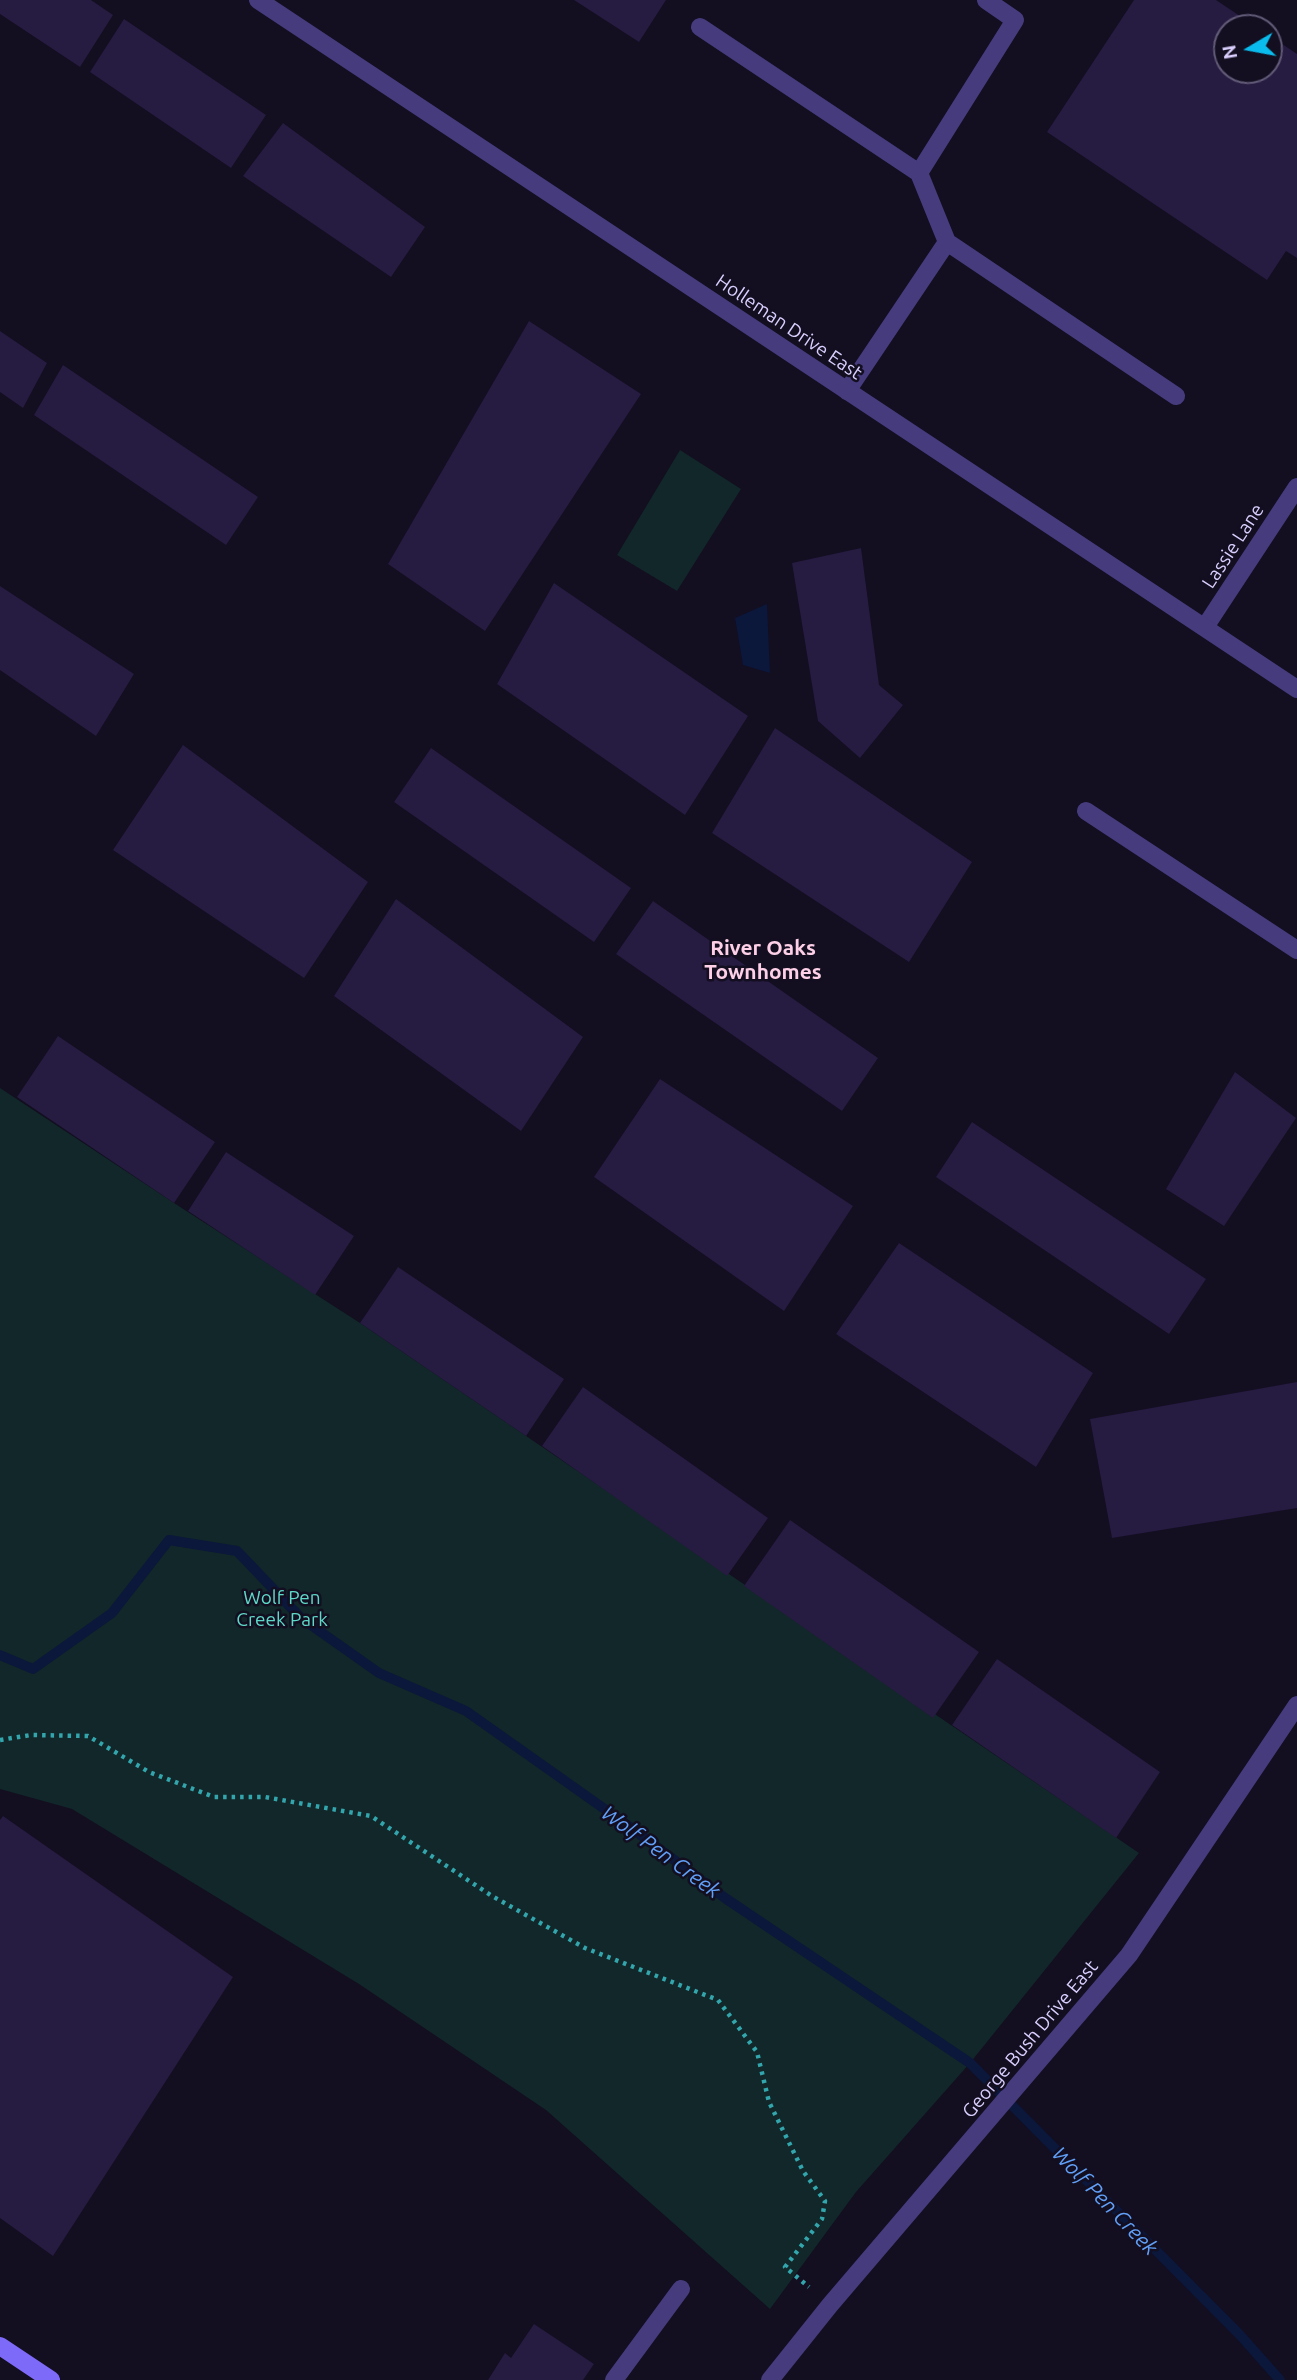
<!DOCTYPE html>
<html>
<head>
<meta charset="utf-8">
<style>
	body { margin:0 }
	#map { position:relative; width:1297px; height:2380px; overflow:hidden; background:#130e20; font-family:Ubuntu,sans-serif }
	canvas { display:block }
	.north { position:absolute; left:1213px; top:14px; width:70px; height:70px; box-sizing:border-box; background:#130e20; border:2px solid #625b78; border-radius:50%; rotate:260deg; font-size:19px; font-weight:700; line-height:28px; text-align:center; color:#d9cefd }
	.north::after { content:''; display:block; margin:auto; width:24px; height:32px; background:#0abced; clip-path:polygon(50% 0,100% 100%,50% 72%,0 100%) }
</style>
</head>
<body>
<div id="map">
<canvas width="1297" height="2380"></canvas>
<div class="north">N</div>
</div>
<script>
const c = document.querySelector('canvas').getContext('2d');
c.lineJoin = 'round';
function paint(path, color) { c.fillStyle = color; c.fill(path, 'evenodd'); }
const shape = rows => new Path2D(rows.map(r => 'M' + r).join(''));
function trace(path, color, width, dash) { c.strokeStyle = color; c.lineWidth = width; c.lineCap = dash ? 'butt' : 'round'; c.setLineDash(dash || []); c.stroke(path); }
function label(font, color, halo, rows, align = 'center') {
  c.font = font + ' Ubuntu,sans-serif'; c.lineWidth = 5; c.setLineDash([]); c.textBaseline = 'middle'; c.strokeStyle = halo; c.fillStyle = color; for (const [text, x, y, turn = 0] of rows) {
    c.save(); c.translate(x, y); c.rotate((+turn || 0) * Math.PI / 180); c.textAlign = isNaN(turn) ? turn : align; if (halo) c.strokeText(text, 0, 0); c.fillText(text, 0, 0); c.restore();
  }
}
paint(shape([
	[680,450,741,489,677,591,617,555],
	[0,1088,174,1203,360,1323,1139,1853,970,2063,856,2192,770,2309,546,2110,359,1984,72,1809,0,1789]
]), '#112729');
paint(shape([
	[767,604,770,673,743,665,735,618]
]), '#0b173b');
trace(shape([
	[0,1655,33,1669,112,1613,169,1540,237,1551,301,1618,379,1673,466,1711,630,1827,725,1898,970,2063,1240,2335,1280,2380]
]), '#0b173b', 10);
paint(shape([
	[0,0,91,0,113,15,80,67,0,14],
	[574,0,666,0,639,42],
	[1134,0,1216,0,1258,28,1227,28,1227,70,1269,70,1269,35,1297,54,1297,258,1286,251,1267,280,1047,132],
	[124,19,266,115,231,168,90,72],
	[283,123,425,227,391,277,243,176],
	[529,321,641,394,485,631,388,564],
	[0,331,47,363,23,408,0,392],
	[63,365,258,497,226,545,34,415],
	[861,548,879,685,903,705,860,758,818,721,792,563],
	[554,583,748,716,685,815,497,684],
	[0,586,134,674,96,736,0,670],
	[775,728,972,862,909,962,712,833],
	[183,745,368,882,304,978,113,850],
	[431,748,631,888,594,942,394,802],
	[396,899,583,1037,521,1131,334,996],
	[653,901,878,1058,842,1111,616,954],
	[58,1036,215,1142,174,1203,17,1097],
	[1235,1072,1296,1118,1224,1226,1166,1189],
	[660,1079,853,1206,784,1311,594,1177],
	[972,1122,1206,1279,1169,1334,936,1177],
	[226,1152,354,1236,315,1295,188,1211],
	[899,1243,1093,1373,1036,1467,836,1334],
	[398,1267,564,1379,526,1436,360,1323],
	[1297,1382,1297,1508,1112,1538,1090,1419],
	[583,1387,768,1518,727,1576,542,1446],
	[790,1520,979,1652,933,1718,744,1586],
	[997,1659,1160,1772,1116,1838,952,1725],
	[3,1816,233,1977,53,2256,0,2218,0,1820],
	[534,2324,594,2364,583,2380,488,2380,505,2353,511,2358]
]), '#261b40');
trace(shape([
	[0,1740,31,1735,88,1736,149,1772,214,1797,265,1797,371,1816,492,1896,585,1948,718,2000,757,2052,769,2102,803,2171,825,2201,822,2219,785,2267,809,2287]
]), '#33a5ac', 4.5, [3.5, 5]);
trace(shape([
	[700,27,919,173,947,242],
	[919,173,1015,20,986,0],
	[847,391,947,242,1176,396],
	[1086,811,1297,950],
	[614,2380,681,2289]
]), '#453b7d', 18);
trace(shape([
	[1205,627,1297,487]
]), '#453b7d', 18);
trace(shape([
	[258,0,1297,689],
	[770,2380,830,2305,1129,1955,1297,1705]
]), '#453b7d', 18);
trace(shape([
	[0,2346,51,2380]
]), '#7e6af9', 18);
label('19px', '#d9cefd', '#130e20', [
	["Holleman Drive East",789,327,34],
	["Lassie Lane",1233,546,-57],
	["George Bush Drive East",1030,2039,-50]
]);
label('19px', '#5ed9c9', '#130e20', [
	["Wolf Pen",282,1598],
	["Creek Park",282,1620]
]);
label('bold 21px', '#fdd0e7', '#130e20', [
	["River Oaks",763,948],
	["Townhomes",763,972]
]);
label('italic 21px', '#61a0f8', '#130e20', [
	["Wolf Pen Creek",661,1852,36],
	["Wolf Pen Creek",1105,2201,46]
]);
</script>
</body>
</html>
